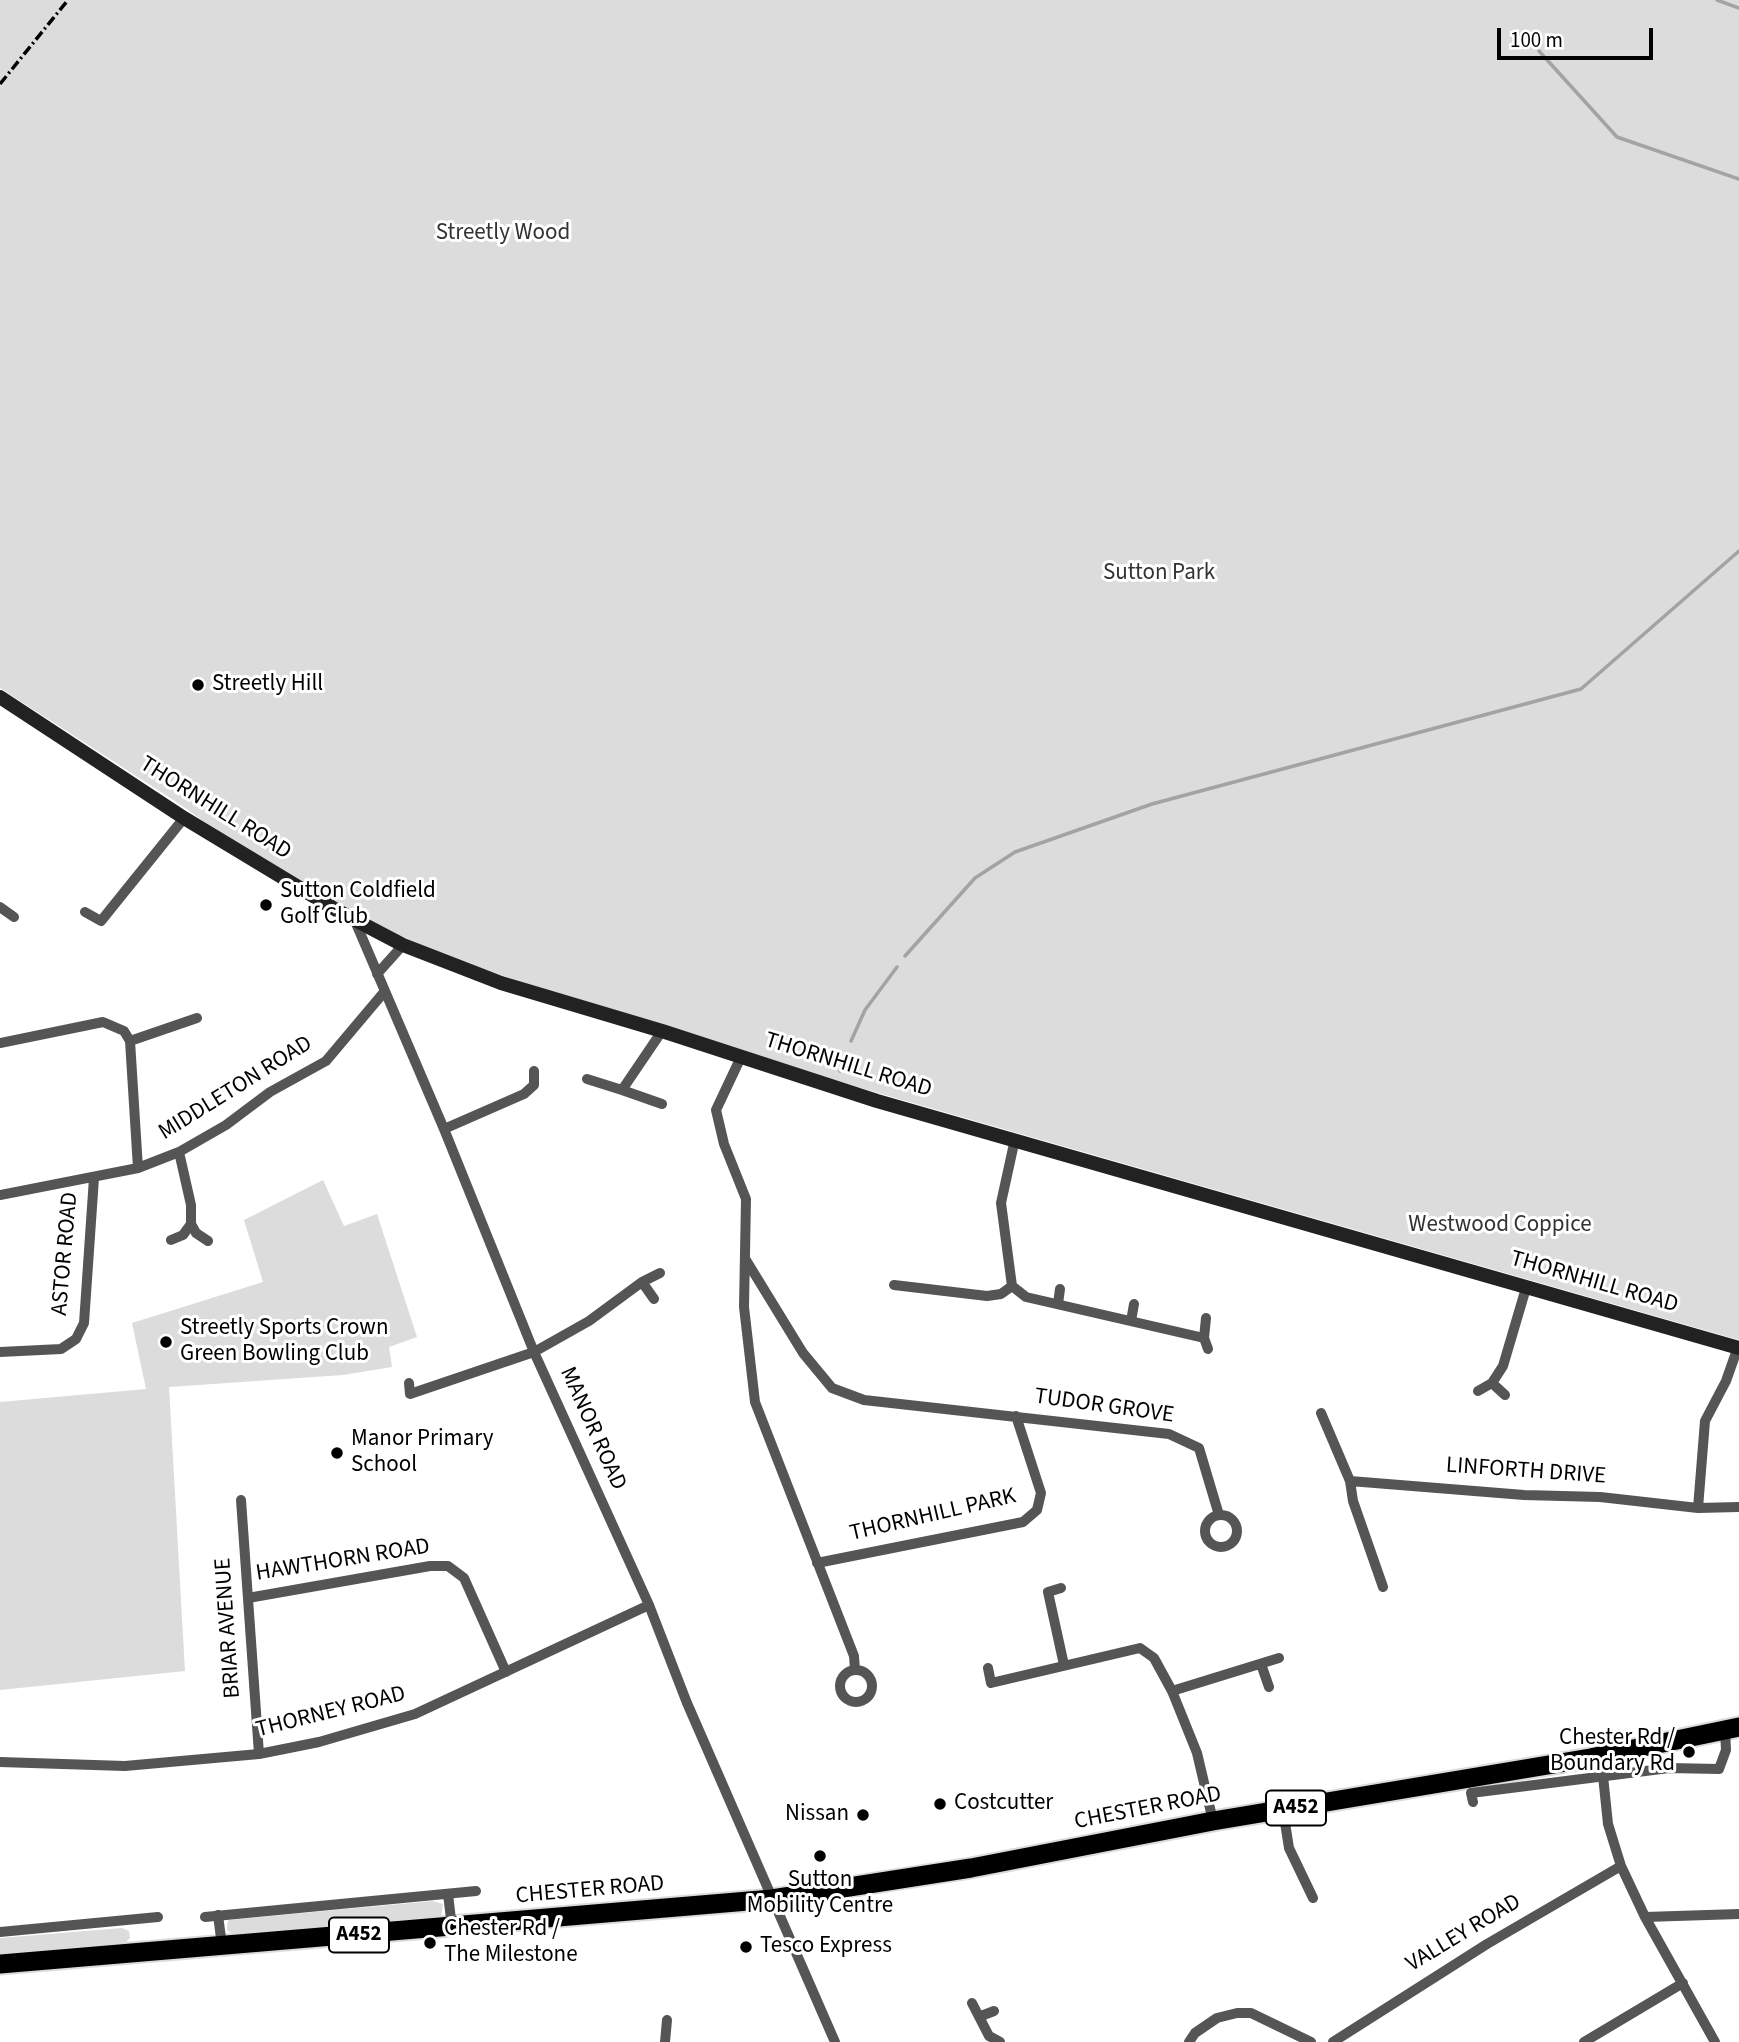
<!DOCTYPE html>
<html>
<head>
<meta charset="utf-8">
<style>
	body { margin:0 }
	#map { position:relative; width:1739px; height:2042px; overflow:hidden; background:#fff; font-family:"Source Sans 3",sans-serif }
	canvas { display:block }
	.scale { position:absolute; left:1497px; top:28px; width:156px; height:32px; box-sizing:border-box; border:4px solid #000; border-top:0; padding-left:9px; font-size:21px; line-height:24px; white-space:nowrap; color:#000; -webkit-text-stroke:5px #fff; paint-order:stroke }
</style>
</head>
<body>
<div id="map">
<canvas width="1739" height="2042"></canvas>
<div class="scale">100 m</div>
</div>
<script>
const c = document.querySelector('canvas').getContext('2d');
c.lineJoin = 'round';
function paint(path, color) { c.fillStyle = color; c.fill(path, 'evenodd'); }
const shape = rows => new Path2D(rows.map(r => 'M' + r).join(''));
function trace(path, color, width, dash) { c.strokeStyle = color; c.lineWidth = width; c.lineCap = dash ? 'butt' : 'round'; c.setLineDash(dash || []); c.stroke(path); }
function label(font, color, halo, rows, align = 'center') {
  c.font = font + ' "Source Sans 3",sans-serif'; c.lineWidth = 6; c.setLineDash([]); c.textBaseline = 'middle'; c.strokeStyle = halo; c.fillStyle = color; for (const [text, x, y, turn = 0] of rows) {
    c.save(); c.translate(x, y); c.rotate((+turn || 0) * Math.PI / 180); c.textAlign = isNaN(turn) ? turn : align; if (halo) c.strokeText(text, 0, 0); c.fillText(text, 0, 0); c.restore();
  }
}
paint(shape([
	[0,0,1739,0,1739,1340,878,1093,655,1027,439,954,349,911,250,855,181,805,0,688],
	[323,1180,344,1226,377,1214,417,1337,389,1347,392,1367,343,1375,169,1387,185,1671,0,1690,0,1402,146,1389,132,1323,263,1282,244,1220],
	[433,1901,443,1904,441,1918,236,1936,227,1930,228,1920],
	[122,1928,129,1931,130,1938,126,1942,0,1954,0,1938]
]), '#dcdcdc');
trace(shape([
	[1717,0,1739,8],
	[1539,51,1617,137,1739,179],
	[905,956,975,878,1015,852,1152,804,1581,689,1739,551],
	[851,1041,865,1010,897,967],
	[840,1071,844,1060]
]), '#a3a3a3', 3.5);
const highway = shape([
	[0,1964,772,1899,971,1868,1213,1821,1590,1758,1739,1727]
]);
trace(highway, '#dbdbdb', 23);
trace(shape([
	[0,907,14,917],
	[85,912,101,921,184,818],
	[355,921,444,1129,534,1352,649,1605,687,1703,835,2042],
	[377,974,403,945],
	[130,1041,197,1018],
	[0,1043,103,1022,124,1031,130,1041,138,1168],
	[741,1057,716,1110,724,1144,746,1199,744,1307,755,1402,854,1656,855,1670],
	[587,1079,622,1090],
	[662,1104,622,1090,662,1031],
	[444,1129,524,1094,534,1085,534,1071],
	[1015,1139,1001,1203,1012,1286,1026,1297,1204,1338,1208,1349],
	[0,1195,138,1168,179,1152,226,1125,270,1092,326,1061,385,991],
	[191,1224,196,1233,208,1241],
	[171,1240,183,1235,191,1224,191,1205,179,1152],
	[746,1260,803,1353,832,1388,864,1400,1169,1434,1199,1448,1219,1515],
	[642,1282,654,1299],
	[894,1285,987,1296,1001,1294,1012,1286],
	[1058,1304,1060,1289],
	[1131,1321,1134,1304],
	[1204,1338,1206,1318],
	[0,1352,61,1349,76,1339,84,1323,94,1178],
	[409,1383,410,1394,534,1352,589,1321,642,1282,660,1273],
	[1492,1383,1505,1395],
	[1478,1391,1492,1383,1503,1366,1526,1288],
	[1321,1413,1350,1481,1353,1501,1383,1587],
	[1350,1481,1524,1495,1600,1497,1698,1508,1739,1507],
	[241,1500,259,1754],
	[1698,1508,1705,1421,1726,1381,1738,1347],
	'1205 1531a16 16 0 1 1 32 0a16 16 0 1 1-32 0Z',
	[817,1563,1023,1522,1037,1510,1041,1493,1016,1416],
	[1061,1588,1048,1592,1064,1665],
	[248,1598,430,1566,448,1566,464,1578,506,1672],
	[1261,1664,1269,1687],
	[988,1668,991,1683,1140,1648,1154,1658,1172,1691,1197,1753,1213,1821],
	'840 1686a16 16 0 1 1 32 0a16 16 0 1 1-32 0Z',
	[1172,1691,1279,1658],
	[0,1762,125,1766,259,1754,319,1742,415,1714,649,1605],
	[1603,1776,1608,1824,1621,1866,1645,1917,1715,2042],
	[1473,1802,1471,1793,1669,1768,1719,1769,1726,1750,1725,1730],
	[1283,1810,1289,1848,1313,1898],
	[448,1894,452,1928],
	[218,1915,222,1946],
	[205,1917,476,1891],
	[1645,1917,1739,1914],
	[0,1932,158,1917],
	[972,2003,989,2036,1000,2042],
	[981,2016,994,2011],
	[665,2042,667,2020],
	[1189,2042,1195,2033,1217,2018,1237,2013,1251,2013,1311,2042],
	[1333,2042,1487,1944,1621,1866],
	[1584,2042,1683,1983]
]), '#555', 10);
trace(shape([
	[0,697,184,818,338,911,403,945,501,983,662,1031,877,1101,1739,1348]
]), '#222', 14);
trace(highway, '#000', 19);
trace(shape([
	[0,84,68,0]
]), '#000', 3.5, [10, 3.5, 2, 3.5]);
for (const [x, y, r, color] of [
	[198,685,7,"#000"],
	[266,905,7,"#000"],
	[166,1342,7,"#000"],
	[337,1453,7,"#000"],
	[1689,1752,7,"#000"],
	[940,1804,7,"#000"],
	[863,1815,7,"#000"],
	[820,1856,7,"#000"],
	[430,1943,7,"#000"],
	[746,1947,7,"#000"]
]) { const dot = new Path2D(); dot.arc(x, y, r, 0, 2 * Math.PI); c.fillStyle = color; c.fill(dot); trace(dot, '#fff', 2.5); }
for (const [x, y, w] of [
	[1296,1808,60],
	[359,1935,60]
]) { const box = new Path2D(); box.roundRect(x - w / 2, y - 17.5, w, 35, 5); c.fillStyle = '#fff'; c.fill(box); trace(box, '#000', 2); }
label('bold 21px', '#000', null, [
	["A452",1296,1808],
	["A452",359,1935]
]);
label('23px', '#333', '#fff', [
	["Streetly Wood",503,234],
	["Sutton Park",1159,574],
	["Westwood Coppice",1500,1226]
]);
label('23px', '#000', '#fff', [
	["Streetly Hill",212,685],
	["Sutton Coldfield",280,892],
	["Golf Club",280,918],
	["Streetly Sports Crown",180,1329],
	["Green Bowling Club",180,1355],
	["Manor Primary",351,1440],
	["School",351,1466],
	["Chester Rd /",1675,1739,"right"],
	["Boundary Rd",1675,1765,"right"],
	["Costcutter",954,1804],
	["Nissan",849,1815,"right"],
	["Sutton",820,1881,"center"],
	["Mobility Centre",820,1907,"center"],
	["Chester Rd /",444,1930],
	["The Milestone",444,1956],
	["Tesco Express",760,1947]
], 'left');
label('23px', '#000', '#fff', [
	["THORNHILL ROAD",215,809,32],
	["THORNHILL ROAD",848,1066,17],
	["MIDDLETON ROAD",236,1089,-32],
	["ASTOR ROAD",66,1254,-85],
	["THORNHILL ROAD",1594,1283,16],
	["TUDOR GROVE",1104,1407,8],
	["MANOR ROAD",592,1429,66],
	["LINFORTH DRIVE",1526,1472,4],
	["THORNHILL PARK",933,1516,-13],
	["HAWTHORN ROAD",343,1561,-9],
	["BRIAR AVENUE",229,1628,-94],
	["THORNEY ROAD",331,1713,-14],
	["CHESTER ROAD",1148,1809,-11],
	["CHESTER ROAD",590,1891,-5],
	["VALLEY ROAD",1464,1934,-31]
]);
</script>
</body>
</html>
